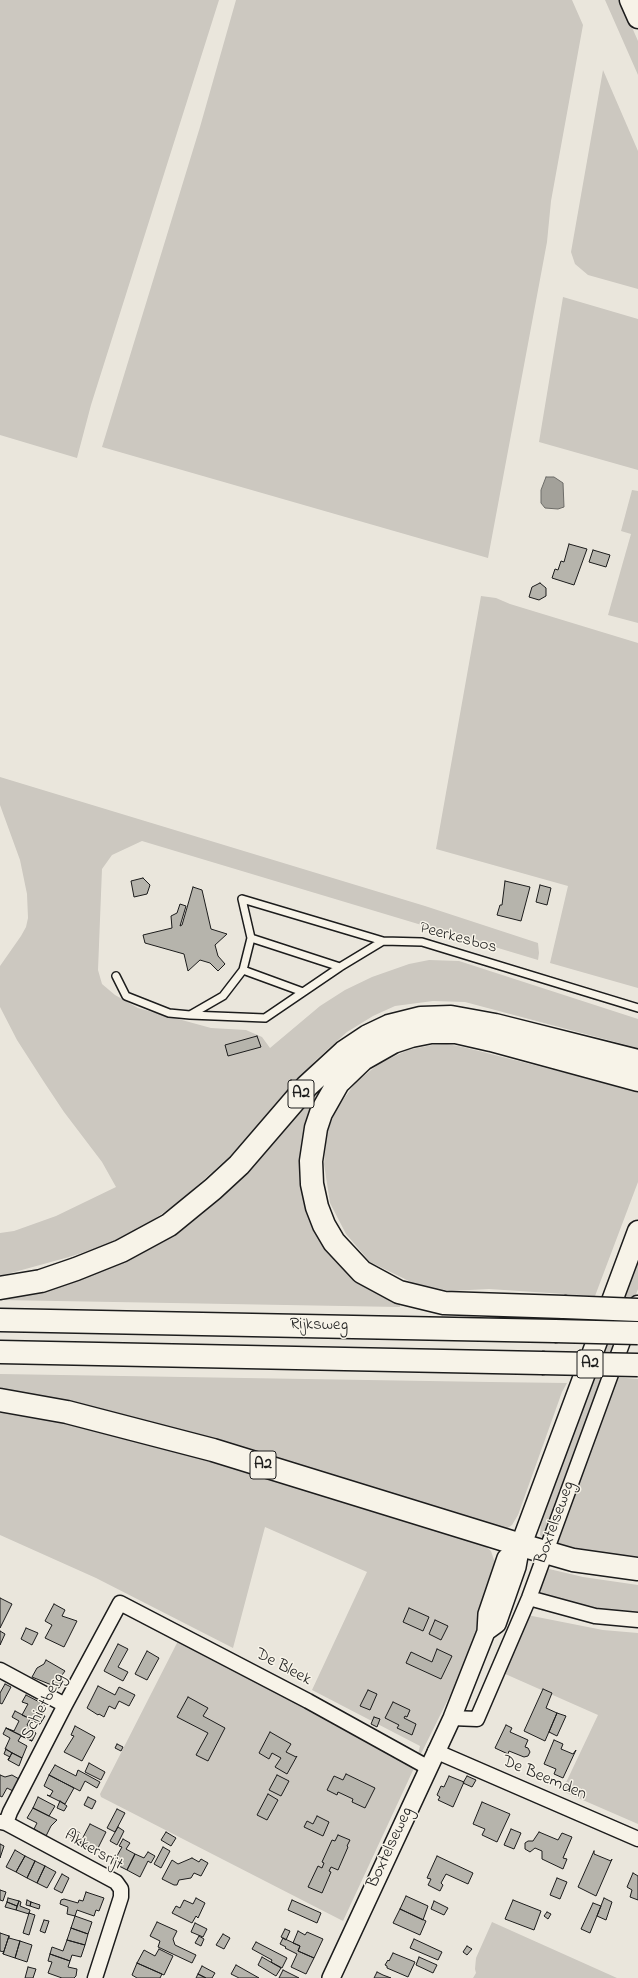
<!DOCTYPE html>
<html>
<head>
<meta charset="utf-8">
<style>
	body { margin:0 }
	canvas { display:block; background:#eae6dc }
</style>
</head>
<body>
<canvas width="638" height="1978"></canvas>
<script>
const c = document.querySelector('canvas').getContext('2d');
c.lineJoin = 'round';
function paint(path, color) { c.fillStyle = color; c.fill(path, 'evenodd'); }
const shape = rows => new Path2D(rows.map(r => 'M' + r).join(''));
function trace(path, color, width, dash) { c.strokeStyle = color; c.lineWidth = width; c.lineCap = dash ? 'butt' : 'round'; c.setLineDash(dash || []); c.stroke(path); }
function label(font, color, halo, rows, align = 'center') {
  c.font = font + ' "Indie Flower",sans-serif'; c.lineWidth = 3; c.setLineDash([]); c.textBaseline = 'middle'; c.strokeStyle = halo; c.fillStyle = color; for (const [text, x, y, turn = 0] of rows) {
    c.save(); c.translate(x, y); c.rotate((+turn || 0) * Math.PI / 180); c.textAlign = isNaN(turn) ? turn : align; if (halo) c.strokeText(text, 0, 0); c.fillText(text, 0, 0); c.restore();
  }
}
paint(shape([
	[0,0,219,0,91,405,77,458,0,435],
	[236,0,572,0,583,25,551,201,547,242,488,558,102,447,200,127],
	[605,0,620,0,638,41,638,75],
	[603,70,638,151,638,289,588,275,575,264,571,252],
	[563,297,638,319,638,470,539,442],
	[632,490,638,491,638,623,608,615,631,534,621,531],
	[481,596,496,598,510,604,638,643,638,988,550,963,568,886,436,849],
	[0,777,425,906,538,943,539,953,538,960,142,841,112,855,102,869,98,970,102,984,115,995,138,1008,211,1028,246,1030,262,1037,270,1048,320,1006,345,990,372,977,409,964,429,960,459,961,638,1019,638,1048,465,1002,433,1001,395,1006,373,1016,347,1032,316,1060,239,1148,179,1202,141,1228,106,1245,69,1257,0,1276,0,1233,14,1231,56,1216,116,1187,102,1162,64,1112,44,1082,17,1040,0,1007,0,966,21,936,26,927,28,918,27,894,20,860,0,805],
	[447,1044,463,1047,562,1072,638,1088,638,1182,595,1296,489,1289,450,1291,413,1283,370,1262,346,1234,330,1203,324,1164,327,1132,337,1108,356,1082,380,1063,408,1050,432,1045],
	[330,1073,308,1211,400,1299,400,1307,0,1300,0,1294,120,1256],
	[638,1262,638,1289,545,1540,540,1535,541,1520],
	[0,1374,490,1382,567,1383,562,1392,518,1515,512,1525,505,1530,0,1396],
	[613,1377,638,1379,638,1559,587,1552,554,1545],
	[0,1405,97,1425,483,1544,491,1551,496,1566,480,1624,463,1669,415,1766,343,1921,101,1797,100,1794,178,1641,284,1695,415,1766,420,1746,312,1690,367,1572,265,1527,233,1648,96,1578,0,1535],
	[545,1568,583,1577,638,1585,638,1617,606,1613,544,1599,539,1585],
	[527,1615,603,1630,638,1633,638,1824,562,1791,598,1715,503,1673],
	[492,1922,617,1978,473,1978,476,1973,475,1969,476,1958]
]), '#ccc8c0');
const water = shape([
	[546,477,554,477,563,483,564,507,558,509,545,508,541,503,541,490,546,477]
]);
paint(water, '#a3a19a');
trace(water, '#6d6c68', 1);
const building = shape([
	[569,544,587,549,574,585,552,578,555,569,558,570,561,561,564,562,569,544],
	[593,550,610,555,606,567,589,562,593,550],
	[540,583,546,588,546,596,539,600,529,597,532,587,540,583],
	[143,878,150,885,147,894,134,897,131,881,143,878],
	[505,881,530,887,521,921,497,915,500,905,502,905,505,881],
	[540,885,551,888,547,905,536,902,540,885],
	[193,887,202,890,211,929,227,934,215,945,218,956,225,964,218,971,210,963,200,960,188,971,184,954,145,943,143,935,172,928,171,916,177,913,180,904,186,906,180,926,182,925,193,887],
	[257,1036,261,1047,228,1056,225,1045,257,1036],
	[0,1598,12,1604,0,1628,0,1598],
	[54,1604,65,1610,62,1616,77,1621,64,1647,45,1638,52,1625,45,1621,54,1604],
	[409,1608,429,1617,423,1631,403,1622,409,1608],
	[435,1620,448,1626,441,1640,429,1634,435,1620],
	[26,1628,38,1633,32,1645,21,1639,26,1628],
	[0,1631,5,1634,0,1645,0,1631],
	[118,1644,128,1649,118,1667,128,1672,123,1681,104,1671,118,1644],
	[437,1649,452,1656,441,1679,406,1663,411,1652,432,1662,437,1649],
	[147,1651,159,1658,147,1680,135,1674,147,1651],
	[46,1660,65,1671,59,1679,63,1681,59,1688,32,1677,37,1668,44,1664,46,1660],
	[5,1684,11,1687,2,1704,0,1703,0,1693,5,1684],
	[98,1686,115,1695,119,1687,135,1695,129,1706,119,1701,115,1709,109,1706,104,1717,99,1714,98,1715,87,1708,98,1686],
	[543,1689,552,1693,546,1708,557,1713,545,1741,524,1731,543,1689],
	[368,1690,377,1694,370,1710,360,1706,368,1690],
	[26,1695,45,1705,42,1711,44,1712,43,1715,45,1716,40,1724,22,1715,28,1704,22,1702,26,1695],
	[188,1697,208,1708,203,1716,225,1728,208,1761,196,1755,208,1733,177,1717,188,1697],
	[393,1702,410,1710,407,1717,405,1716,404,1718,416,1724,412,1735,397,1728,399,1725,385,1718,393,1702],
	[15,1711,40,1724,30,1719,27,1725,35,1729,34,1732,36,1733,32,1741,6,1728,14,1731,19,1721,12,1717,15,1711],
	[557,1713,566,1716,557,1736,549,1732,557,1713],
	[374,1717,380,1719,377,1727,371,1724,374,1717],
	[506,1725,512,1728,510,1732,528,1740,525,1747,528,1748,530,1752,528,1756,524,1757,509,1751,508,1754,495,1748,506,1725],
	[75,1726,95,1737,82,1761,64,1752,74,1736,71,1735,75,1726],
	[6,1728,32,1741,21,1736,18,1741,27,1746,22,1758,5,1749,10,1738,3,1734,6,1728],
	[270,1732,291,1744,286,1752,296,1757,297,1756,287,1774,275,1767,281,1758,272,1753,269,1759,259,1753,270,1732],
	[554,1740,563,1744,561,1749,573,1754,576,1750,563,1778,554,1774,556,1769,544,1764,554,1740],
	[117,1744,123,1747,121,1751,115,1748,117,1744],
	[6,1749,12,1753,8,1760,10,1757,4,1754,6,1749],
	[12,1753,22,1758,19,1766,8,1760,12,1753],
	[89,1763,105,1772,101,1780,85,1772,89,1763],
	[55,1765,76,1776,78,1770,100,1782,97,1788,85,1781,80,1791,49,1775,55,1765],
	[346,1774,375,1788,365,1808,352,1802,353,1799,338,1792,337,1795,327,1790,334,1776,343,1780,346,1774],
	[0,1775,5,1777,12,1775,19,1779,13,1791,7,1788,2,1797,0,1796,0,1775],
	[49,1775,74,1788,65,1804,47,1795,50,1796,53,1791,44,1786,49,1775],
	[277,1775,289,1781,281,1796,269,1790,277,1775],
	[449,1776,464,1782,453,1807,438,1800,440,1797,437,1795,441,1786,444,1787,449,1776],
	[467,1776,476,1780,472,1787,463,1783,467,1776],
	[268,1794,278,1800,267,1820,257,1815,268,1794],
	[38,1797,55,1806,49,1816,33,1808,38,1797],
	[88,1797,96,1801,92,1809,84,1805,88,1797],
	[60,1801,67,1806,64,1811,57,1808,60,1801],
	[482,1802,510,1814,497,1842,482,1835,485,1829,473,1824,482,1802],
	[33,1808,57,1820,51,1826,46,1836,34,1829,37,1823,27,1818,33,1808],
	[117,1809,125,1813,115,1832,107,1828,117,1809],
	[317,1816,329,1822,323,1836,304,1827,307,1821,313,1824,317,1816],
	[90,1824,106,1832,96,1852,80,1843,90,1824],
	[118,1827,124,1831,117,1845,110,1841,118,1827],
	[511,1829,521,1833,514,1849,504,1845,511,1829],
	[74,1830,80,1833,76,1840,70,1837,74,1830],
	[166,1832,176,1838,171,1846,161,1840,166,1832],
	[539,1832,558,1840,562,1833,572,1837,563,1858,567,1859,563,1869,542,1859,542,1851,535,1848,530,1852,525,1849,525,1843,528,1841,533,1841,539,1832],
	[338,1835,350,1840,347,1846,348,1847,338,1870,331,1867,329,1871,331,1872,322,1893,308,1887,318,1866,322,1868,324,1863,322,1862,332,1840,335,1841,338,1835],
	[123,1839,130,1843,126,1849,135,1854,127,1870,113,1863,122,1847,119,1846,123,1839],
	[0,1844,4,1846,0,1858,0,1844],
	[163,1847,170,1851,161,1868,154,1864,163,1847],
	[15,1850,25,1856,16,1872,6,1867,15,1850],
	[594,1851,594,1854,611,1861,612,1859,596,1896,578,1887,594,1851],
	[148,1852,155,1856,151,1863,148,1861,140,1877,127,1870,135,1854,144,1858,148,1852],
	[25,1856,35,1861,27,1878,16,1872,25,1856],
	[437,1856,473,1873,468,1884,446,1874,441,1883,443,1885,440,1891,428,1885,431,1879,427,1878,437,1856],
	[192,1858,199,1862,201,1859,208,1863,201,1876,194,1873,191,1878,179,1880,177,1885,174,1885,162,1879,172,1860,178,1864,192,1858],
	[35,1861,45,1866,37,1883,27,1878,35,1861],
	[45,1866,56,1872,47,1888,37,1883,45,1866],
	[633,1873,638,1876,638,1900,630,1897,632,1890,627,1887,633,1873],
	[62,1874,69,1878,62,1893,54,1889,62,1874],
	[557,1878,567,1882,560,1899,550,1895,557,1878],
	[0,1890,6,1892,3,1901,0,1900,0,1890],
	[86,1892,104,1898,99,1911,96,1910,94,1916,77,1910,75,1916,67,1914,68,1907,60,1904,61,1900,64,1899,78,1903,79,1900,83,1901,86,1892],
	[406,1896,428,1906,423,1920,400,1909,406,1896],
	[8,1898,19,1901,17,1906,7,1902,8,1898],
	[196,1898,205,1903,198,1918,196,1916,192,1923,172,1913,176,1906,180,1908,184,1900,193,1904,196,1898],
	[604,1898,612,1902,606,1920,597,1916,604,1898],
	[27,1900,31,1902,30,1906,26,1905,27,1900],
	[292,1900,321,1913,317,1923,288,1910,292,1900],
	[513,1900,541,1911,534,1930,505,1919,513,1900],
	[19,1901,21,1902,20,1906,30,1910,29,1914,16,1910,19,1901],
	[434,1901,448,1908,444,1915,431,1909,434,1901],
	[7,1902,17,1906,16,1910,5,1907,7,1902],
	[31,1902,40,1905,39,1909,30,1906,31,1902],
	[593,1903,601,1906,590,1933,581,1929,593,1903],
	[400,1909,426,1921,420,1935,393,1923,400,1909],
	[547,1912,551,1914,548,1919,544,1916,547,1912],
	[29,1913,35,1915,29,1935,23,1933,29,1913],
	[75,1916,92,1922,88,1934,71,1928,75,1916],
	[44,1920,49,1921,45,1933,40,1931,44,1920],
	[157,1922,177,1931,173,1939,175,1945,196,1955,192,1963,158,1947,160,1941,150,1936,157,1922],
	[195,1923,207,1929,203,1937,191,1932,195,1923],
	[71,1928,88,1934,85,1945,67,1940,71,1928],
	[285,1929,290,1931,286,1940,281,1937,285,1929],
	[298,1931,305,1935,307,1932,323,1939,314,1958,298,1951,300,1946,293,1943,298,1931],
	[0,1933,9,1936,3,1954,4,1952,0,1951,0,1933],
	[223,1934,230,1938,224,1949,216,1945,223,1934],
	[9,1936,9,1938,20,1941,15,1958,3,1954,9,1936],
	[199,1936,204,1939,201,1946,195,1943,199,1936],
	[283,1938,300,1946,298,1951,314,1958,306,1974,291,1967,297,1954,285,1948,286,1947,280,1944,283,1938],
	[414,1939,442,1952,438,1960,410,1948,414,1939],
	[67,1940,85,1945,81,1957,72,1955,70,1961,50,1954,52,1947,63,1951,67,1940],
	[20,1941,32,1945,27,1962,15,1958,20,1941],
	[256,1942,287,1958,282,1968,271,1962,272,1960,252,1949,256,1942],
	[467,1946,472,1949,467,1955,463,1952,467,1946],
	[159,1949,173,1956,164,1975,137,1963,144,1950,155,1956,159,1949],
	[393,1953,415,1962,408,1977,387,1968,387,1966,385,1965,388,1960,389,1961,393,1953],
	[50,1954,70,1961,68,1967,77,1969,76,1976,74,1978,62,1978,48,1973,52,1962,48,1961,50,1954],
	[262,1957,281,1968,276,1976,258,1965,262,1957],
	[419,1957,437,1965,433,1973,416,1965,419,1957],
	[137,1963,162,1974,160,1978,137,1978,132,1975,137,1963],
	[236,1965,259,1978,239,1978,231,1974,236,1965],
	[202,1966,215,1973,212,1978,206,1978,198,1974,202,1966],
	[28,1967,36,1969,33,1978,25,1978,28,1967],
	[283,1970,299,1978,279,1978,283,1970],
	[377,1972,383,1975,391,1978,374,1978,377,1972],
	[198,1974,206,1978,196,1978,198,1974]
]);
paint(building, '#b6b4ac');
trace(building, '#1c1c1c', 1);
const service = shape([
	[251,938,340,967],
	[243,970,303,992],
	[116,976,126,996,169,1013,190,1015,223,996,243,970,251,938,242,899,383,941],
	[190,1015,265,1018,340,967,383,941,422,942,638,1008]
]);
const minor = shape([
	[529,1598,595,1616,638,1620],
	[0,1670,65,1705],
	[452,1718,477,1719,529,1598,637,1303],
	[435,1751,638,1839],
	[0,1822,6,1823,10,1812,65,1705,120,1603,308,1701,429,1768],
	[6,1823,116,1882,121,1889,121,1897,95,1978]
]);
const tertiary = shape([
	[486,1632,497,1624,517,1567,521,1545],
	[331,1978,452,1718,486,1632,487,1614,506,1558,521,1545]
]);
const secondary = shape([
	[630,0,638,18],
	[521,1545,638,1231]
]);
const motorway = shape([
	[0,1288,41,1281,76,1269,121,1251,169,1225,213,1189,239,1165,307,1086,344,1052,368,1036,389,1026,421,1018,451,1017,495,1025,638,1061],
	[564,1307,444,1303,399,1292,362,1272,334,1242,324,1225,317,1207,312,1184,311,1161,316,1128,321,1113,338,1083,363,1059,393,1042,411,1036,431,1032,456,1032,491,1040,638,1080],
	[0,1320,555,1331],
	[0,1352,542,1363],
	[0,1400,67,1412,213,1450,521,1545,573,1560,638,1569]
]);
trace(service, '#1c1c1c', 10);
trace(minor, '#1c1c1c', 17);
trace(tertiary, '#1c1c1c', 20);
trace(secondary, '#1c1c1c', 23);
trace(motorway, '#1c1c1c', 25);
trace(service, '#f7f3e8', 7);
trace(minor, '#f7f3e8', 14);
trace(tertiary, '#f7f3e8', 17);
trace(secondary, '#f7f3e8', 20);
trace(motorway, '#f7f3e8', 22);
const motorwayBridge = shape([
	[564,1307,638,1310],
	[555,1331,638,1333],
	[542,1363,638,1365]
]);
trace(motorwayBridge, '#1c1c1c', 25, []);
trace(motorwayBridge, '#f7f3e8', 22);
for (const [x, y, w] of [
	[301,1094,26],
	[590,1364,26],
	[263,1465,26]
]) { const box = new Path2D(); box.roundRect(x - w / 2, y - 14, w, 28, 3); c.fillStyle = '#f7f3e8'; c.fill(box); trace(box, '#1c1c1c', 1); }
label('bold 16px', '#1c1c1c', null, [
	["A2",301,1094],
	["A2",590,1364],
	["A2",263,1465]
]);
label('17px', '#1c1c1c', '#f7f3e8', [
	["Peerkesbos",458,939,15],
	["Rijksweg",319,1326,1],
	["Boxtelseweg",556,1523,-70],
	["De Bleek",283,1668,28],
	["Schietberg",44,1707,-62],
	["De Beemden",544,1779,23],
	["Boxtelseweg",391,1848,-65],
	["Akkersrijt",93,1851,30]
]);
</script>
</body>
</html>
